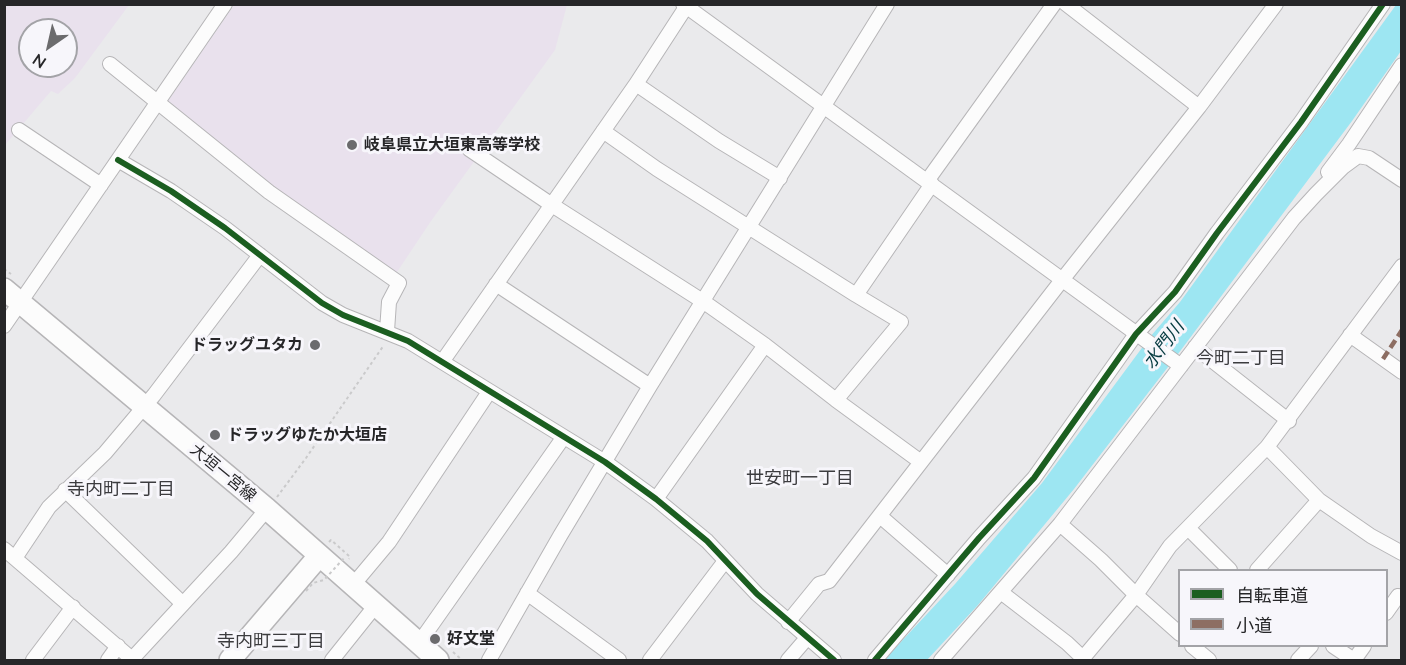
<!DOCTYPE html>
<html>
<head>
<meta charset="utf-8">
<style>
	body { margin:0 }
	#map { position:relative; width:1406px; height:665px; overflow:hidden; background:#eaeaec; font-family:Mulish,"Noto Sans JP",sans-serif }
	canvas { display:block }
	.frame { position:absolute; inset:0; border:6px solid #262628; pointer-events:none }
	.legend { position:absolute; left:1178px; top:569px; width:210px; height:78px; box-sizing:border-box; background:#f7f6fb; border:2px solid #a3a3a7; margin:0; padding:8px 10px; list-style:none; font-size:18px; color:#262628 }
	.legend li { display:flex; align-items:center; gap:12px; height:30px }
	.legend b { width:30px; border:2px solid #a3a3a7 }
	.north { position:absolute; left:18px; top:18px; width:60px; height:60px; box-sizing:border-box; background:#f7f6fb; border:2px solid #a3a3a7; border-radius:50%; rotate:214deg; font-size:16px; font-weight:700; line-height:24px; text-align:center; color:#262628 }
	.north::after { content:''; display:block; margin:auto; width:21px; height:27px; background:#6b6b6d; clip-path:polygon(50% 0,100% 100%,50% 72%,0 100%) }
</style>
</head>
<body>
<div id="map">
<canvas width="1406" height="665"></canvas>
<div class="frame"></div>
<ul class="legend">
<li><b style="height:8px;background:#1b5e20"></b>自転車道</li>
<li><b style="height:8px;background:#8d6e63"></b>小道</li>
</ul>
<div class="north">N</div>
</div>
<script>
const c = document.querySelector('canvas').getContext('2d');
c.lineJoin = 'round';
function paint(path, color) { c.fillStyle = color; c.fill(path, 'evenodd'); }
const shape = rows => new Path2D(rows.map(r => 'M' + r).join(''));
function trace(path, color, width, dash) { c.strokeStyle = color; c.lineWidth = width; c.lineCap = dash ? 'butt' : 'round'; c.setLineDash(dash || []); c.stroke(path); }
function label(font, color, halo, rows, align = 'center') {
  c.font = font + ' Mulish,"Noto Sans JP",sans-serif'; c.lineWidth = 6; c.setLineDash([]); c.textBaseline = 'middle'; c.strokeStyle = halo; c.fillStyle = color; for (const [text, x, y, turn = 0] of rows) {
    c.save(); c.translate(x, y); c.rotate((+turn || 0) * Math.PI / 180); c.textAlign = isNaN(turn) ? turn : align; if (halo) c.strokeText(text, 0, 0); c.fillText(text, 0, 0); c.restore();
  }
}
paint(shape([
	[5,5,129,5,75,78,58,94,51,91,5,145],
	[30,30,66,30,66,66,30,66],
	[234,5,567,5,555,50,431,221,395,275,270,187,166,104]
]), '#e9e1ed');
paint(shape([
	[1396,5,1401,5,1401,51,1352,121,1178,354,1074,489,978,605,927,660,884,660,955,584,1042,483,1150,337,1180,302]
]), '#9de6f2');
const minor = shape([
	[683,4,1181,366],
	[1066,4,1199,107],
	[110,64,269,192,399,283,389,302,387,331],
	[636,84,719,141,780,178],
	[19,130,101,185],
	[603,131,657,169,856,295,932,184],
	[469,149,552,205,704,302,765,345,836,400,921,462],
	[118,160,171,191,225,228,322,303,343,315,408,341,605,462,656,499,707,541,757,594,834,660],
	[1328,172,1349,144,1402,65],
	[927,181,1054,4],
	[496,284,650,386],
	[4,326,225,4],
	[1350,335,1402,372],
	[1195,347,1289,421],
	[442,362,636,84,686,7],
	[836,400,901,322,856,295],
	[1267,447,1319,500,1371,536,1402,553],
	[65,490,183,604],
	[656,499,765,345],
	[880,516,948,575],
	[1060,524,1101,560,1136,595,1180,634],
	[1188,528,1230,570],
	[4,549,132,659,231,552,267,509],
	[15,558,49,507,105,453,154,395,260,255],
	[1257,570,1319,500],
	[353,585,389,542,489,392],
	[527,593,619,660],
	[1002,593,1067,643,1085,660],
	[1386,613,1398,596],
	[788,622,819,584,829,581,1062,280,1199,107,1276,4],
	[419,643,563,438],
	[1192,646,1209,660],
	[1333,646,1354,660],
	[1083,658,1136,595,1170,546,1267,447,1402,266],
	[33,660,73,607],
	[108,660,118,646],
	[332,660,376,605],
	[489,660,560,536,650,386,887,4],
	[650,660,725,561],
	[788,660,807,638],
	[875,660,979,538,1034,478,1136,334,1175,292,1217,233,1301,122,1383,4],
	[941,660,1060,524,1294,218,1316,194,1343,167,1358,156,1369,158,1402,180],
	[1298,660,1311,646],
	[1354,660,1364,646]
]);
const primary = shape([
	[4,289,267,509,438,660],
	[230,660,319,556]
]);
trace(minor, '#b6b5b7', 16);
trace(primary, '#b6b5b7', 24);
trace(shape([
	[4,269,11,274],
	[277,497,306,458,384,345],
	[329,542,331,540,350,557,349,559],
	[453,652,462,660]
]), '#cacacb', 2, [3, 3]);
trace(minor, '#fcfcfc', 14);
trace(primary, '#fcfcfc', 21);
trace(shape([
	[306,591,313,583,324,580,345,557]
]), '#cacacb', 2, [3, 3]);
trace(shape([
	[1383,359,1402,330]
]), '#8d6e63', 4.5, [9, 4.5]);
trace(shape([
	[118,160,171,191,225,228,322,303,343,315,408,341,605,462,656,499,707,541,757,594,834,660],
	[875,660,979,538,1034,478,1136,334,1175,292,1217,233,1301,122,1383,4]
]), '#1b5e20', 6);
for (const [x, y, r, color] of [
	[352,145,6,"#6b6b6d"],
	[315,345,6,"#6b6b6d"],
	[215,435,6,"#6b6b6d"],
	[435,639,6,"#6b6b6d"]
]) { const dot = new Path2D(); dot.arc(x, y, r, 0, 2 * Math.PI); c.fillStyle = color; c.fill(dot); trace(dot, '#f7f6fb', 2); }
label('bold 16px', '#262628', '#f7f6fb', [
	["岐阜県立大垣東高等学校",364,145],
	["ドラッグユタカ",303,345,"right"],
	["ドラッグゆたか大垣店",227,435],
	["好文堂",447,639]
], 'left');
label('16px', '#262628', '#f7f6fb', [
	["大垣一宮線",223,473,40]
]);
label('italic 18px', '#053a40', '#f7f6fb', [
	["水門川",1164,345,-53]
]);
label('18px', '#3c3c3f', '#f7f6fb', [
	["今町二丁目",1241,359],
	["世安町一丁目",800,479],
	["寺内町二丁目",121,490],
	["寺内町三丁目",271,642]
]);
</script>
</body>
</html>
